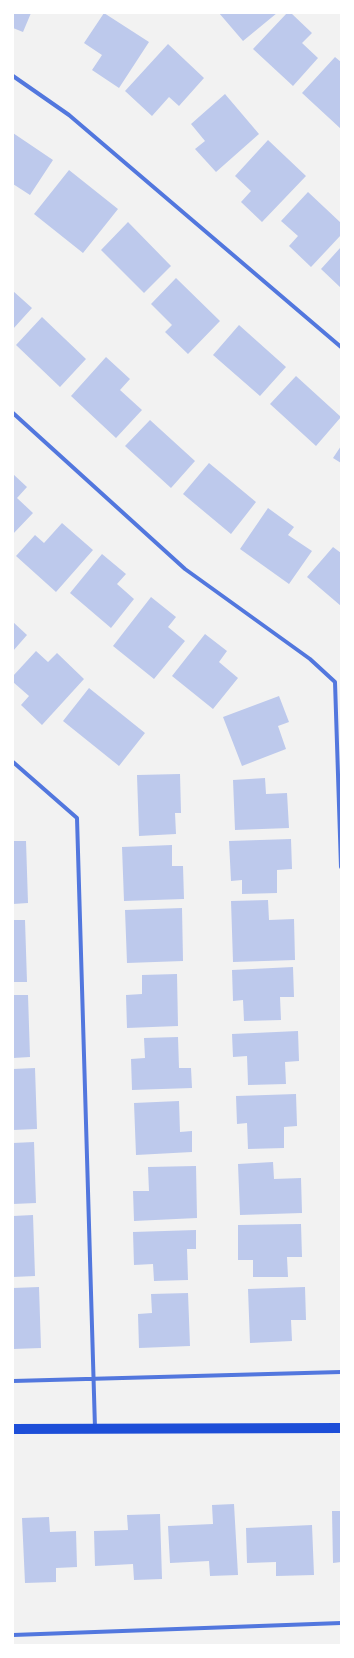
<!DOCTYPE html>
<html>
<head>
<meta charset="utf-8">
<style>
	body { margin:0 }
	#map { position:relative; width:354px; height:1658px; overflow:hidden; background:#f2f2f2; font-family:"Zilla Slab",serif }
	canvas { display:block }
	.frame { position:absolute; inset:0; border:14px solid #fff; pointer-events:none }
</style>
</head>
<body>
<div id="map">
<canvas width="354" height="1658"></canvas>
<div class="frame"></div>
</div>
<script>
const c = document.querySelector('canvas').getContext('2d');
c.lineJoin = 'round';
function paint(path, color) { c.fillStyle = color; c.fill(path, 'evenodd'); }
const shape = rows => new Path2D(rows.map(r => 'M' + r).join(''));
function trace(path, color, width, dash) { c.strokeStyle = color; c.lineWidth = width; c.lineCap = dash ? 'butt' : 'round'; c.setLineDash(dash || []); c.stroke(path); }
paint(shape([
	[13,13,31,13,23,32,13,28],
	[104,13,149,42,119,88,92,70,102,55,84,43],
	[219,13,277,13,243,41],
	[287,13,291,13,312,33,302,43,318,58,293,86,253,49],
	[168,44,204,78,179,106,169,97,152,116,125,91],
	[335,57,341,62,341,129,302,93],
	[225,94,259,134,216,172,195,149,205,141,191,124],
	[13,133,53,160,30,195,13,184],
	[268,140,306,176,262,222,241,202,251,191,235,176],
	[69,170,118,209,83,253,34,214],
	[308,192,341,223,341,235,311,267,289,246,298,236,281,221],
	[128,222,171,266,144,293,101,250],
	[341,247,341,288,321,269],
	[176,278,220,321,188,354,165,332,172,325,151,304],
	[13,291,32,308,13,329],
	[42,317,86,359,60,387,16,345],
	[239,325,286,367,260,396,213,355],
	[106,357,130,379,120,390,142,410,116,438,71,396],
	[296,376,341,417,316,446,270,404],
	[150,420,195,461,171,488,125,446],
	[341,446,341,463,333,458],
	[209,463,256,502,231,534,183,494],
	[13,474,27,487,17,498,33,513,13,534],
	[268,508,294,527,288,535,312,551,289,584,240,549],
	[62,523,93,550,56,592,16,556,35,535,44,543],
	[333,547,341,553,341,606,307,577],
	[102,554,126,574,117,584,134,599,111,628,70,593],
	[151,597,176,617,168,627,185,641,154,679,113,646],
	[13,622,27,635,13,651],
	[205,634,227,651,219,662,238,678,213,709,172,676],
	[36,651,48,662,57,653,84,679,42,725,21,705,29,696,13,682,13,676],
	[89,688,145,733,119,766,63,721],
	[279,696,289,722,278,726,286,749,242,766,223,717],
	[180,774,181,813,175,813,176,834,139,836,137,775],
	[265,778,266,794,287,793,289,828,235,830,233,780],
	[291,839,292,869,277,870,277,893,242,894,242,880,231,881,229,841],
	[13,841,26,841,28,903,13,904],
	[172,845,172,866,183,866,184,899,124,901,122,847],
	[268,900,269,920,294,919,295,960,233,962,231,901],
	[182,908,183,961,127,963,125,910],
	[13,920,25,920,27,982,13,982],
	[293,967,294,997,280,997,281,1020,244,1021,243,1000,233,1001,232,970],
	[177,974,178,1026,127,1028,126,995,142,994,142,975],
	[13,995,28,995,30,1057,13,1058],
	[298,1031,299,1061,285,1062,286,1084,248,1085,247,1056,233,1057,232,1034],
	[178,1037,179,1068,191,1068,192,1088,132,1090,131,1059,145,1058,144,1038],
	[35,1068,37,1129,13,1130,13,1069],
	[296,1094,297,1126,284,1127,284,1148,248,1149,247,1123,237,1124,236,1096],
	[179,1101,180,1132,192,1131,192,1152,136,1155,134,1103],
	[34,1142,36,1203,13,1204,13,1143],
	[273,1162,274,1179,301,1178,302,1213,240,1215,238,1164],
	[196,1166,197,1218,134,1221,133,1191,149,1191,148,1167],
	[33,1215,35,1276,13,1277,13,1216],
	[301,1224,302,1257,287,1257,288,1277,253,1277,253,1260,238,1260,238,1225],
	[196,1230,196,1249,187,1249,188,1280,154,1281,153,1264,134,1265,133,1232],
	[39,1287,41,1348,13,1349,13,1288],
	[305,1287,306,1320,291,1320,292,1341,250,1343,248,1289],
	[188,1293,190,1346,139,1348,138,1314,152,1313,151,1294],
	[234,1504,238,1575,210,1576,209,1561,170,1563,168,1526,213,1524,212,1505],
	[332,1511,341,1511,341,1562,333,1563],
	[160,1514,162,1579,134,1580,133,1564,95,1566,94,1531,128,1530,127,1515],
	[49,1517,50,1532,76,1531,77,1567,56,1568,56,1582,25,1583,22,1518],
	[312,1525,314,1575,276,1576,276,1562,247,1563,246,1528]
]), '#bdc9ec');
trace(shape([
	[13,76,69,115,341,347],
	[13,413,185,569,310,659,335,682,341,867],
	[13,762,77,818,95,1428],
	[13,1381,341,1372],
	[13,1635,341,1623]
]), '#5277de', 4);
trace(shape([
	[13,1429,341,1428]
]), '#1d4ed8', 10);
</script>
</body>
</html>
